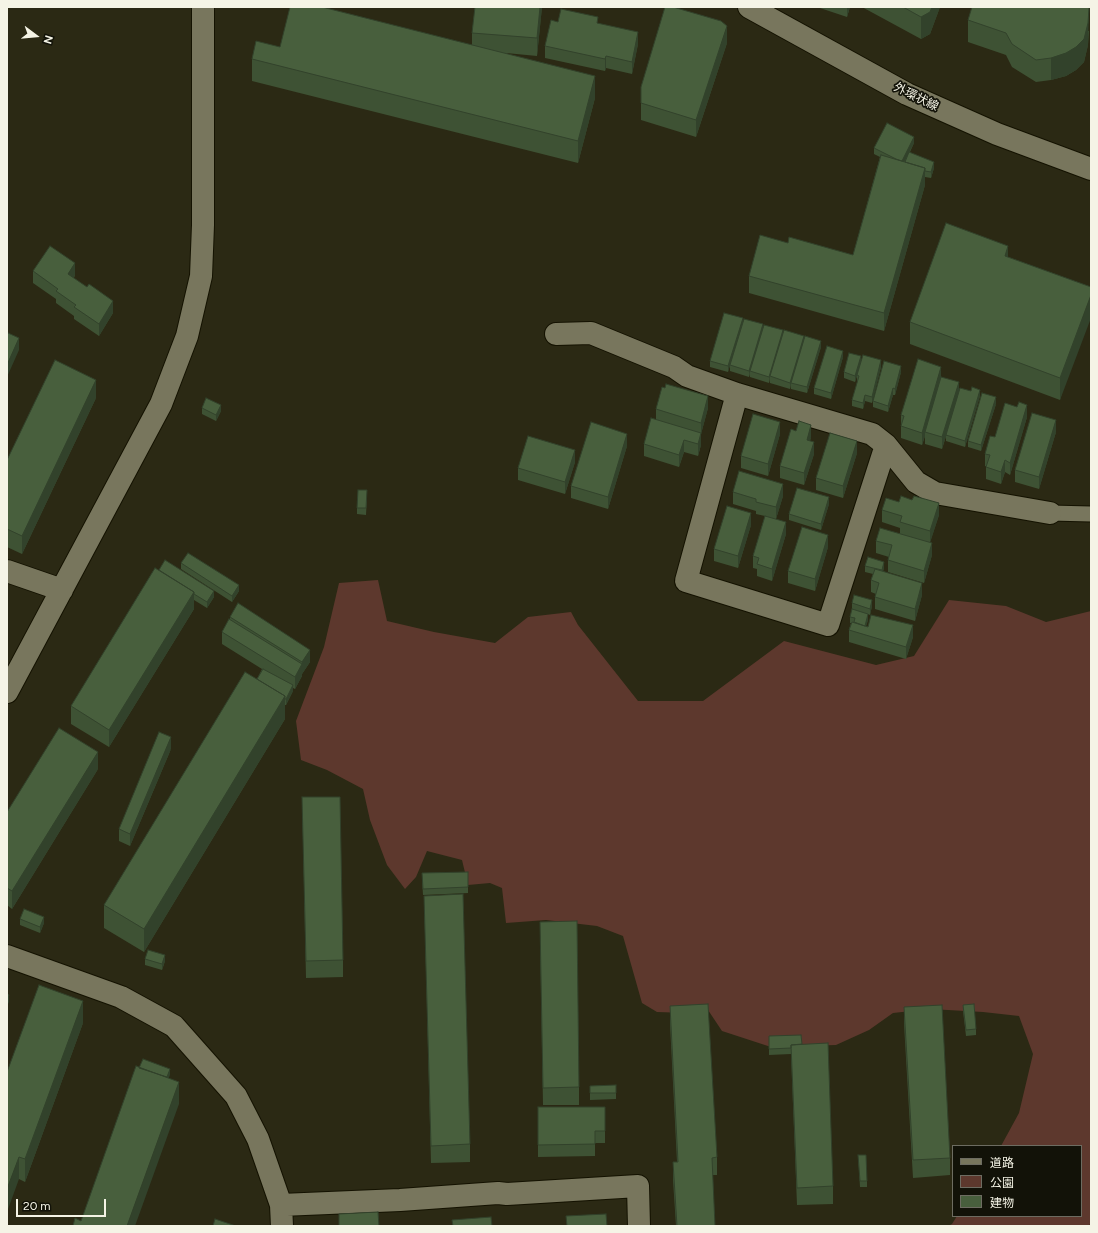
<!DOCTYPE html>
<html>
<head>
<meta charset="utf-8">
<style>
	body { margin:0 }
	#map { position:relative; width:1098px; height:1233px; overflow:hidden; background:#2b2914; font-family:Figtree,"Noto Sans JP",sans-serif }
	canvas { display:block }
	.frame { position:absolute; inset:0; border:8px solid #f5f4e6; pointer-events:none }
	.legend { position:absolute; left:952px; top:1145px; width:130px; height:72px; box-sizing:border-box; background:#121208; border:1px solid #6d6c61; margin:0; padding:5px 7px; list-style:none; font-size:12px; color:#f5f4e6 }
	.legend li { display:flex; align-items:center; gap:8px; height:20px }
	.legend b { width:20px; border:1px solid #6d6c61 }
	.north { position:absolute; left:16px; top:16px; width:40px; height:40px; -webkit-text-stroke:3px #121208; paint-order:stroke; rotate:106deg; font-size:11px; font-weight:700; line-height:16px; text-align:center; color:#f5f4e6 }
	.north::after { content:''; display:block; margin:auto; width:14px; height:18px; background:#f5f4e6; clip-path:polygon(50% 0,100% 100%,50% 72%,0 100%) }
	.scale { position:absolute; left:16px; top:1199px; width:90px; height:18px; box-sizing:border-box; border:2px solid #f5f4e6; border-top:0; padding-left:5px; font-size:12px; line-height:14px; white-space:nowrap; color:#f5f4e6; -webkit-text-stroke:3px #121208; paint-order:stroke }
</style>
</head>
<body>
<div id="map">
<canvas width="1098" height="1233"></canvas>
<div class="frame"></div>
<ul class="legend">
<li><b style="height:5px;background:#78765d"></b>道路</li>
<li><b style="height:11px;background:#5d382d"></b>公園</li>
<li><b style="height:11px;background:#485f3d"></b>建物</li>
</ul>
<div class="north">N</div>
<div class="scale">20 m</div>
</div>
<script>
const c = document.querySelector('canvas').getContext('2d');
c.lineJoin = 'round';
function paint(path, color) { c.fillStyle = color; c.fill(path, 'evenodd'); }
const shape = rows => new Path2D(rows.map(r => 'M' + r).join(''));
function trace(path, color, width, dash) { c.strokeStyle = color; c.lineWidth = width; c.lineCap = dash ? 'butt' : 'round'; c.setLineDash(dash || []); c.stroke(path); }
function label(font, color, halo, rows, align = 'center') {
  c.font = font + ' Figtree,"Noto Sans JP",sans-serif'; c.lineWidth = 3.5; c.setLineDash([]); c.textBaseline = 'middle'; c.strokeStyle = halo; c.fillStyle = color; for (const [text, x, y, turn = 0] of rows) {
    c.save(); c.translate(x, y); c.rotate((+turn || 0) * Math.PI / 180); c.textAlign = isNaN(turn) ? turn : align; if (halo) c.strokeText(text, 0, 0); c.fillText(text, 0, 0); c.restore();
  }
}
paint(shape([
	[378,580,387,621,434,632,495,643,528,617,571,612,578,625,638,701,703,701,784,641,876,665,914,656,949,600,1006,606,1046,622,1091,611,1091,1224,1087,1226,948,1226,952,1224,957,1216,1081,1216,1081,1146,1001,1146,1019,1113,1033,1054,1019,1016,983,1012,930,1009,893,1013,869,1030,836,1045,771,1047,722,1031,708,1010,688,1013,657,1012,642,1003,623,936,597,926,546,920,506,923,502,888,490,883,468,885,462,860,427,851,416,877,405,889,387,865,370,820,363,789,327,770,301,760,296,721,324,647,339,583]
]), '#5d382d');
const service = shape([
	[1050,513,1091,514]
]);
const minor = shape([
	[556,334,591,333,674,367,687,376,737,394,872,434,886,445,916,482,935,493,1050,513],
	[737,394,686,581,828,625,886,445]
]);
const tertiary = shape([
	[749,7,907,94,997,134,1091,169],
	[7,571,62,590],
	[7,692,161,404,187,336,201,276,203,225,203,7],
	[7,956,121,997,174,1026,236,1096,258,1139,281,1205,282,1226],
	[281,1205,400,1200,498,1193,507,1194,638,1186,639,1226]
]);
trace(service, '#141201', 17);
trace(minor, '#141201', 24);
trace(tertiary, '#141201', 24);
trace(service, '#78765d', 15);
trace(minor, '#78765d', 22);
trace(tertiary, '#78765d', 22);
paint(shape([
	[475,7,542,7,537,56,506,53,595,98,578,163,252,81,252,59,280,47,472,45,472,33],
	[817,7,850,7,847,17],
	[862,7,940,7,930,34,921,39],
	[968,20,1089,31,1088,45,1084,62,1076,70,1066,76,1051,80,1036,82,1012,67,1006,55,968,42],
	[558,22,598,24,638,44,632,74,606,68,605,71,545,58,545,46],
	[727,43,696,137,641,120,641,87],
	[914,143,910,152,934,168,931,178,925,177,925,185,884,331,749,293,749,276,788,243,853,255,880,157,874,154,874,148],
	[1008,257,1091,287,1060,400,910,344,910,322],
	[33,271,75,275,74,278,113,313,99,336,74,319,74,316,56,303,56,299,33,283],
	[743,324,763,328,804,340,821,347,807,393,791,389,791,385,790,389,770,383,770,379,769,383,750,377,750,374,749,377,730,371,730,365,735,348,728,372,710,367,710,361],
	[843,357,831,399,814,394,814,388],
	[861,361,881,367,872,403,865,401,863,409,852,406,852,400,858,382,857,381,857,376,855,382,844,378,844,372],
	[901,372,895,395,893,395,888,412,873,407,873,401],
	[941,377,959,393,980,396,965,447,946,441,946,435,949,427,942,449,925,444,925,436,922,445,901,438,901,415],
	[96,398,22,554,7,547,7,460],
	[996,404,981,451,968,447,968,441],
	[202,408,221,411,216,421,202,414],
	[708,408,701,434,701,445,698,456,684,452,679,467,644,456,644,444,656,420,656,409],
	[1027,417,1010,475,1005,472,1001,484,986,479,986,466,985,466,985,454,995,437],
	[1056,432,1039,489,1015,482,1015,470],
	[780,434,768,476,741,468,741,456],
	[811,437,810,441,814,454,804,485,780,478,780,466],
	[627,446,608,509,571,498,571,486],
	[857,453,843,498,816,490,816,478],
	[575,462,565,494,518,480,518,468],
	[733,492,783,496,776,519,786,534,772,581,757,576,757,569,753,568,753,556,765,516,756,514,756,511,733,504],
	[367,496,366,515,357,514,357,508],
	[829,504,821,530,789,520,789,514],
	[882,510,939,515,930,542,932,555,924,583,888,572,888,560,889,557,876,553,876,541,900,533,900,528,882,522],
	[751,525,738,568,714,561,714,549],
	[828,547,815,591,788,583,788,571],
	[181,563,239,591,232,602,181,569],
	[865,566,884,568,883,571,922,595,915,621,875,609,875,597,876,594,871,592,871,580,873,574,865,572],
	[159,570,214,597,207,608,194,600,194,609,109,747,71,724,71,706],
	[852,603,872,606,870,615,868,614,868,620,866,626,913,637,906,659,849,642,849,630,851,623,850,623,850,617,852,610],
	[230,617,310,662,302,674,302,676,295,689,293,688,293,691,286,705,285,705,285,719,144,952,104,928,104,905,257,679,262,669,222,644,222,632,230,620],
	[171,749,130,846,119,841,119,829],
	[98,769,12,909,7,905,7,812],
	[302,797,343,960,343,977,306,978],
	[468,872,468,893,423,895,422,879],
	[424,896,470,1144,470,1162,431,1163],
	[20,919,44,923,40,933,20,925],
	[540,939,579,1087,579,1105,543,1105],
	[145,959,165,961,162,970,145,965],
	[963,1005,976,1029,976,1035,966,1036,963,1011],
	[670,1006,717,1157,717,1175,712,1175,715,1226,676,1226,673,1180,673,1162,677,1162,670,1024],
	[904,1007,950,1158,950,1175,913,1178,904,1024],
	[83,1023,25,1182,19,1179,7,1072],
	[769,1036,802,1044,833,1186,833,1204,797,1205,791,1054,769,1055],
	[616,1085,616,1099,590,1100,590,1086],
	[538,1107,605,1107,605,1143,595,1143,595,1156,538,1157],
	[858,1155,867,1181,867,1187,860,1187]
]), '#3e5234');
paint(shape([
	[540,7,542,7,537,56,537,38],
	[847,7,850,7,847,17],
	[932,7,940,7,930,34,921,39,921,17],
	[1089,8,1088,45,1084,62,1076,70,1066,76,1051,80,1051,58],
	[727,26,727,43,696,137,696,120],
	[638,32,638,44,632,74,632,62],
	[606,56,606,68,605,71,605,59],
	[595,76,595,98,578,163,578,141],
	[914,137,914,143,901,168,901,162],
	[934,162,934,168,931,178,931,172],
	[925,168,925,185,884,331,884,313],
	[1008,246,1008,268,1005,256],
	[75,263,75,275,68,286,68,274],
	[1091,295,1091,318,1060,400,1060,378],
	[113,301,113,313,99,336,99,324],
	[743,318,743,325,728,372,728,366],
	[763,324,763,330,750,371,749,377,749,371],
	[783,330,783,337,770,376,769,383,769,377],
	[804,336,804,342,791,383,790,389,790,383],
	[19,338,19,350,7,377,7,365],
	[821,341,821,347,807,393,807,387],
	[843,351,843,357,831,399,831,393],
	[861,356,861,362,855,382,855,376],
	[881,360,881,367,872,403,872,397],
	[901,366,901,372,895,395,895,389],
	[941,367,941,379,925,432,925,436,922,445,922,433],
	[96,380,96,398,22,554,22,536],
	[959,382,959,394,942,449,942,437],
	[893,388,893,395,888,412,888,406],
	[980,390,980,396,965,447,965,441],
	[865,395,865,401,863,409,863,403],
	[708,396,708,408,701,434,701,445,698,456,698,444,701,434,701,423],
	[996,397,996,404,981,451,981,445],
	[221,405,221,411,216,421,216,415],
	[1027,405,1027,417,1010,475,1010,463],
	[1056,420,1056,432,1039,489,1039,477],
	[780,422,780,434,768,476,768,464],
	[811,425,811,437,807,452,807,440],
	[627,434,627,446,608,509,608,497],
	[684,440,684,452,679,467,679,455],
	[857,441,857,453,843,498,843,486],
	[814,442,814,454,804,485,804,473],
	[575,450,575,462,565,494,565,482],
	[1005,460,1005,472,1001,484,1001,472],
	[783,484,783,496,776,519,776,507],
	[829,497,829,504,821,530,821,524],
	[939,503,939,515,930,543,930,531],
	[751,513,751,525,738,568,738,556],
	[786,522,786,534,772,581,772,569],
	[828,535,828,547,815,591,815,579],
	[932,543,932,555,924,583,924,571],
	[884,562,884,568,882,576,882,570],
	[922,583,922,595,915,621,915,609],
	[239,585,239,591,232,602,232,596],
	[214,591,214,597,207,608,207,602],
	[194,592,194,609,109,747,109,730],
	[872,600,872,606,870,615,870,609],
	[868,614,868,620,864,633,864,627],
	[913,625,913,637,906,659,906,647],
	[310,650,310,662,302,674,302,662],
	[302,664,302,676,295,689,295,677],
	[293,685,293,691,286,705,286,699],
	[285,696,285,719,144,952,144,929],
	[171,737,171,749,130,846,130,834],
	[98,752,98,769,12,909,12,891],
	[44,917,44,923,40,933,40,927],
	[165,955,165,961,162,970,162,964],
	[9,995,9,1002,7,1006,7,1000],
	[83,1001,83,1023,25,1182,25,1159],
	[170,1069,170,1075,164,1090,164,1084],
	[179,1082,179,1104,135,1226,127,1226],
	[19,1157,19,1179,7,1212,7,1189]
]), '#32422b');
const building = shape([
	[290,7,322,7,595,76,578,141,252,59,256,41,280,47,290,7],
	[475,7,540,7,537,38,472,33,475,7],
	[665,7,673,7,721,21,727,26,696,120,641,103,641,87,665,7],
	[903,7,932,7,930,12,921,17,903,7],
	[972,7,1088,7,1089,8,1088,23,1084,39,1076,47,1066,53,1051,58,1036,60,1012,44,1006,33,968,20,972,7],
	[561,9,598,17,597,23,638,32,632,62,606,56,605,59,545,46,551,20,558,22,561,9],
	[887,123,914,137,902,161,896,159,874,148,887,123],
	[909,152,934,162,931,172,925,171,925,168,905,162,909,152],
	[881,155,925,168,884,313,749,276,760,235,788,243,789,237,853,255,881,155],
	[946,223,1008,246,1005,256,1091,287,1091,295,1060,378,910,322,946,223],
	[50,246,75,263,68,274,87,287,89,284,113,301,99,324,74,307,76,305,56,291,58,289,33,271,50,246],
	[724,313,743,318,728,366,710,361,724,313],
	[744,319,763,324,749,371,730,365,744,319],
	[764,325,783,330,769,377,750,371,764,325],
	[784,330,804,336,790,383,770,376,784,330],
	[8,333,19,338,7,365,7,334,8,333],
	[805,336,821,341,807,387,791,383,805,336],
	[827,346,843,351,831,393,814,388,827,346],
	[849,353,861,356,855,376,844,372,849,353],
	[863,355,881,360,872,397,865,395,863,403,852,400,859,376,857,375,863,355],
	[918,359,941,367,922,433,901,426,904,416,901,415,918,359],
	[55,360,96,380,22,536,7,529,7,460,55,360],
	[884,361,901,366,895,389,893,388,888,406,873,401,884,361],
	[941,377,959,382,942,437,925,432,941,377],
	[666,384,708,396,701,423,656,409,662,387,665,388,666,384],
	[972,387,980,390,965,441,946,435,960,388,971,391,972,387],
	[982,393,996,397,981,445,968,441,982,393],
	[206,398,221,405,216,415,202,408,206,398],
	[1019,402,1027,405,1010,463,1005,460,1001,472,986,467,990,455,985,454,990,436,995,437,1005,403,1017,407,1019,402],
	[1032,413,1056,420,1039,477,1015,470,1032,413],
	[753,414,780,422,768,464,741,456,753,414],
	[651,418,701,433,698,444,684,440,679,455,644,444,651,418],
	[799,421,811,425,807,440,814,442,804,473,780,466,791,429,796,431,799,421],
	[591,422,627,434,608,497,571,486,591,422],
	[830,433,857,441,843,486,816,478,830,433],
	[528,436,575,450,565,482,518,468,528,436],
	[739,471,783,484,776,507,756,502,756,499,733,492,739,471],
	[797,488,829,497,821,524,789,514,797,488],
	[358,490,367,490,366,508,357,508,358,490],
	[901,496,912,500,914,496,939,503,930,531,900,522,902,516,882,510,886,498,899,502,901,496],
	[727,506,751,513,738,556,714,549,727,506],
	[765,516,786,522,772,569,757,564,759,558,753,556,765,516],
	[802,527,828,535,815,579,788,571,802,527],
	[880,528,932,543,924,571,888,560,892,545,876,541,880,528],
	[188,553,239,585,232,596,181,563,188,553],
	[868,557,884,562,882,570,865,566,868,557],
	[165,560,214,591,207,602,194,594,194,592,159,570,165,560],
	[155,568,194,592,109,730,71,706,155,568],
	[875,569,922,583,915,609,875,597,879,583,871,580,875,569],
	[854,595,872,600,870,609,852,603,854,595],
	[238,603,310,650,302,662,230,617,238,603],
	[852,609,868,614,865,626,854,622,855,618,850,617,852,609],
	[871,615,913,625,906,647,849,630,852,622,868,627,871,615],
	[229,619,302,664,295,677,222,632,229,619],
	[263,669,293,685,286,699,285,699,285,696,257,679,263,669],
	[245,672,285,696,144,929,104,905,245,672],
	[59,728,98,752,12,891,7,888,7,812,59,728],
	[159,732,171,737,130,834,119,829,159,732],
	[302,797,340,797,343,960,306,961,302,797],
	[468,872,468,887,423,889,422,873,468,872],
	[463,894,470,1144,431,1146,424,896,463,894],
	[24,909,44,917,40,927,20,919,24,909],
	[577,921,579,1087,543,1088,540,922,577,921],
	[148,950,165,955,162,964,145,959,148,950],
	[39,985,83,1001,25,1159,19,1157,7,1189,7,1072,39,985],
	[7,994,9,995,7,1000,7,994],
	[708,1004,717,1157,712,1158,715,1226,677,1226,673,1162,678,1162,670,1006,708,1004],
	[974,1004,976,1029,966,1030,963,1005,974,1004],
	[942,1005,950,1158,913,1160,904,1007,942,1005],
	[801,1035,802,1044,791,1045,791,1048,769,1049,769,1036,801,1035],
	[828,1043,833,1186,797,1188,791,1045,828,1043],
	[143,1059,170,1069,167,1077,139,1068,143,1059],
	[136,1066,179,1082,127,1226,73,1226,75,1218,81,1221,136,1066],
	[616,1085,616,1093,590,1093,590,1086,616,1085],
	[538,1107,605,1107,605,1131,595,1131,595,1144,538,1145,538,1107],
	[858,1155,866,1155,867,1181,860,1181,858,1155],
	[378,1212,379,1226,339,1226,339,1214,378,1212],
	[606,1214,607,1226,567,1226,566,1216,606,1214],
	[491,1217,492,1226,453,1226,452,1220,491,1217],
	[215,1219,236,1226,213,1226,215,1219]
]);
paint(building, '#485f3d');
trace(building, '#32422b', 1);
label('12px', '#f5f4e6', '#121208', [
	["外環状線",916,97,26]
]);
</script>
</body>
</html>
